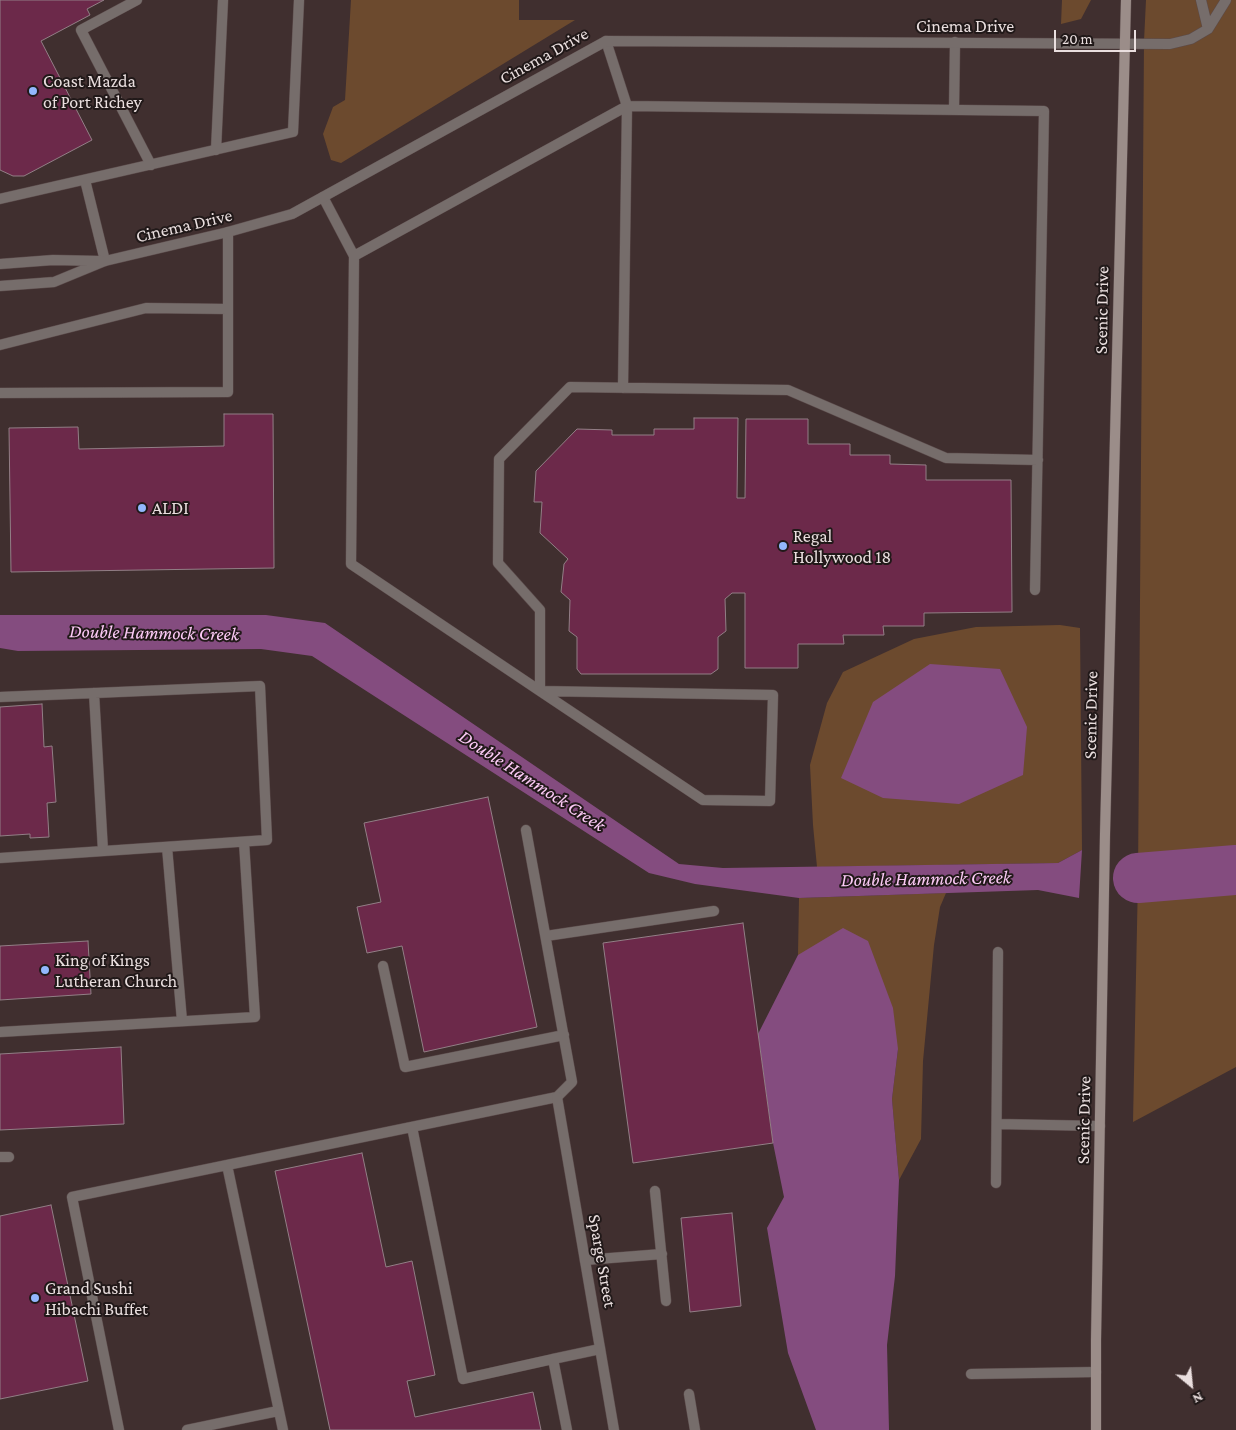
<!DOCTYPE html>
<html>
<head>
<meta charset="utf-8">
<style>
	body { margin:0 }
	#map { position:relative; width:1236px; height:1430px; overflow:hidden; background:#402f2f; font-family:"Crimson Pro",serif }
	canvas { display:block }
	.north { position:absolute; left:1166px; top:1360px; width:50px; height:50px; -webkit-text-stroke:4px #211919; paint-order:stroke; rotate:152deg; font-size:14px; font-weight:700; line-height:20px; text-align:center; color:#eadfdf }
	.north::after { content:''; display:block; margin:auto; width:18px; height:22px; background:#eadfdf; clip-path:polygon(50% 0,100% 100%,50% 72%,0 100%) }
	.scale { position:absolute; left:1054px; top:30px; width:82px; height:22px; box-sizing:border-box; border:2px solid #eadfdf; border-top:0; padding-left:6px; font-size:15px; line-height:18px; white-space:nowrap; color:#eadfdf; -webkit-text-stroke:4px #211919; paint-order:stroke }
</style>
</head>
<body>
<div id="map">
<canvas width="1236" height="1430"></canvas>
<div class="north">N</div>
<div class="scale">20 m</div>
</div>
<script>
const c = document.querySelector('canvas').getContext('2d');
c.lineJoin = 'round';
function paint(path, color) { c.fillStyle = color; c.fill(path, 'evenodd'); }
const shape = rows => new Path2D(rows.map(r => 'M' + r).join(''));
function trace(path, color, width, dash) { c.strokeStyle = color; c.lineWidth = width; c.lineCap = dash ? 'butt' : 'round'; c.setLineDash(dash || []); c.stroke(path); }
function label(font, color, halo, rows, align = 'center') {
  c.font = font + ' "Crimson Pro",serif'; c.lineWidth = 4; c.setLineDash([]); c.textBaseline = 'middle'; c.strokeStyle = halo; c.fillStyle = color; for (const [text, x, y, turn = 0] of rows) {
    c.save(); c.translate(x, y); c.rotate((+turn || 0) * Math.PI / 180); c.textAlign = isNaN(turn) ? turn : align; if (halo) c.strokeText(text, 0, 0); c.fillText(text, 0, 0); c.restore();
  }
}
paint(shape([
	[351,0,519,0,519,20,575,20,341,163,331,160,323,134,333,107,345,100],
	[1062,0,1091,0,1081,19,1061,24],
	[1146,0,1236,0,1236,1067,1133,1122,1138,878,1144,41],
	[1060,625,1080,628,1082,850,1058,863,817,867,813,825,810,765,827,703,843,672,914,639,976,627],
	[946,893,940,907,934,945,923,1061,921,1139,899,1180,892,1099,898,1049,798,955,799,898]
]), '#6c4a2e');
paint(shape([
	[0,615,266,615,325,623,679,864,723,868,1058,863,1082,850,1079,898,1038,890,799,898,695,884,649,873,312,656,261,649,18,651,0,648],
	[930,664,1000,669,1027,727,1023,775,959,804,883,798,841,778,873,702],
	[843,928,868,941,893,1008,898,1049,892,1099,899,1180,895,1276,887,1345,889,1430,816,1430,788,1353,767,1228,784,1197,773,1143,758,1034,798,955]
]), '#844c7f');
trace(shape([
	[1138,878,1236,870]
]), '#844c7f', 50);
const building = shape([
	[0,0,104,0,87,9,90,15,41,41,92,140,24,176,13,176,0,170,0,0],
	[224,414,273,414,274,568,11,572,9,428,78,427,79,449,224,446,224,414],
	[694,418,738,418,737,498,745,498,746,419,808,419,808,444,850,444,850,455,890,455,890,464,926,465,926,480,1011,480,1012,612,924,613,924,626,883,626,884,635,843,635,844,644,798,644,798,668,745,668,745,593,732,593,725,599,726,631,718,637,718,669,711,674,581,674,577,669,577,637,569,631,570,600,561,592,564,564,568,559,540,533,542,502,534,502,536,471,577,429,612,430,612,435,654,435,654,429,694,429,694,418],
	[42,704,44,747,52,746,56,802,47,803,49,837,30,838,30,834,0,836,0,707,42,704],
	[488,797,537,1027,424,1052,402,946,367,953,357,907,381,902,364,823,488,797],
	[743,923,773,1143,633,1163,603,943,743,923],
	[88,941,91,994,0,1000,0,946,88,941],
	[121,1047,124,1124,0,1130,0,1054,121,1047],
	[362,1153,386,1267,412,1261,435,1375,407,1381,415,1417,533,1392,541,1430,330,1430,275,1171,362,1153],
	[51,1205,88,1381,0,1399,0,1216,51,1205],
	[732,1213,741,1306,690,1312,681,1218,732,1213]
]);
paint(building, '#6c294a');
trace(building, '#927f86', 1);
const lane = shape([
	[137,0,81,30,151,165],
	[606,41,627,106,623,388],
	[954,110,955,42],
	[216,150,223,0],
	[85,180,105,261],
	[323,197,354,256],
	[0,199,293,132,299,0],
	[0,345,146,308,228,309],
	[0,393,228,392,228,232],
	[1035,590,1044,111,627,106,354,256,351,564,540,691,703,800,770,801,773,695,540,691,540,610,498,563,499,459,570,387,788,390,946,458,1038,460],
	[94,693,103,851],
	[0,697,260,686,267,840,0,858],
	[167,847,182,1021],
	[546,936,714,911],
	[383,966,405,1067,564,1035],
	[0,1032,255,1017,244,842],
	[997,1124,1100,1126],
	[412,1127,463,1379,553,1359,567,1430],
	[0,1157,9,1157],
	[227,1165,283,1430],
	[996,1183,998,952],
	[655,1191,666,1301],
	[585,1260,662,1254],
	[553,1359,600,1349],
	[971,1374,1096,1372],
	[689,1394,695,1430],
	[119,1430,72,1197,557,1097,572,1082,526,830],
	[187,1430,278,1411]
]);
const street = shape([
	[1201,0,1208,29],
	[0,264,53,260,101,261],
	[0,286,54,282,105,261,228,232,292,214,606,41,1170,44,1191,39,1208,29,1226,0],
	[557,1097,614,1430]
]);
const secondary = shape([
	[1096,1430,1096,1340,1105,834,1126,0]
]);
trace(lane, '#5b4b4b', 11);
trace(street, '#5b4b4b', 11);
trace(secondary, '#5b4b4b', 11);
trace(lane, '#766d6b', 10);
trace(street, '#766d6b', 10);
trace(secondary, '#9b8d89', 10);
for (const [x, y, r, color] of [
	[33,91,5,"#92b7fd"],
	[142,508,5,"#92b7fd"],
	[783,546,5,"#92b7fd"],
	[45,970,5,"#92b7fd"],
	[35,1298,5,"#92b7fd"]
]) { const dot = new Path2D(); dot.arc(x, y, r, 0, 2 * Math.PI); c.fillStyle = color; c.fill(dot); trace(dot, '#211919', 2); }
label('18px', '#eadfdf', '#211919', [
	["Cinema Drive",965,26],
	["Cinema Drive",544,56,-29],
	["Cinema Drive",184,226,-13],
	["Scenic Drive",1102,310,-89],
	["Scenic Drive",1091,715,-89],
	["Scenic Drive",1084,1120,-89],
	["Sparge Street",602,1261,80]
]);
label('18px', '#eadfdf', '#211919', [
	["Coast Mazda",43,81],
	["of Port Richey",43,102],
	["ALDI",152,508],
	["Regal",793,536],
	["Hollywood 18",793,557],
	["King of Kings",55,960],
	["Lutheran Church",55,981],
	["Grand Sushi",45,1288],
	["Hibachi Buffet",45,1309]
], 'left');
label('italic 19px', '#fdcbf7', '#211919', [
	["Double Hammock Creek",154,633,1],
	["Double Hammock Creek",532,781,33],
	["Double Hammock Creek",926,879,-1]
]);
</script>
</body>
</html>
